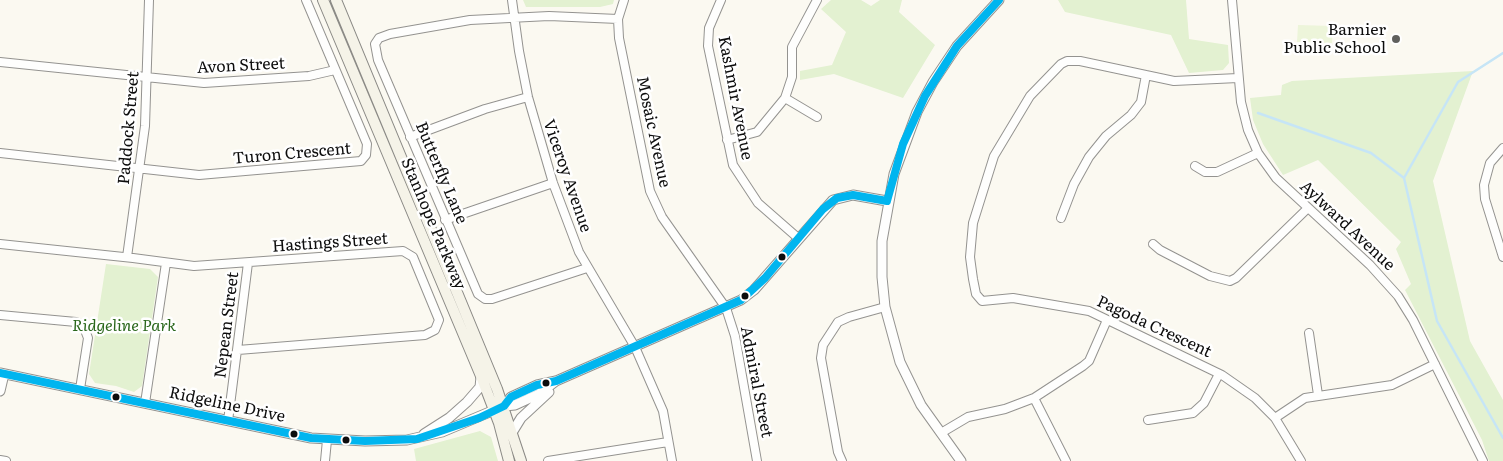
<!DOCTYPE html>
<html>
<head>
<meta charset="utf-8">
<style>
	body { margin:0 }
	canvas { display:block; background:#fbf9f1 }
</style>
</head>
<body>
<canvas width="1503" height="461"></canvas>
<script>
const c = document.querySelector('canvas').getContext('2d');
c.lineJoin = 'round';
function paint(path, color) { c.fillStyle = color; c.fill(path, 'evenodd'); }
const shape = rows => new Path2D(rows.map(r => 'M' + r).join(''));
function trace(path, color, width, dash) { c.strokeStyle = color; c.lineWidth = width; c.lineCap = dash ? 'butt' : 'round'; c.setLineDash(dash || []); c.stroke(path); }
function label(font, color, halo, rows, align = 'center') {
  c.font = font + ' Literata,serif'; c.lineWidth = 5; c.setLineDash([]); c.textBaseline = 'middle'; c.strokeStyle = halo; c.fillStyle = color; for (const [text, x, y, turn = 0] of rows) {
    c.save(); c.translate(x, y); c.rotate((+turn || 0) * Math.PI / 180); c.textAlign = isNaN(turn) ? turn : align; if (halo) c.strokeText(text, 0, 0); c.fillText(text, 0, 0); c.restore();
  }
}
paint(shape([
	[523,0,614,0,613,4,600,7,526,7],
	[831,0,861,0,871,6,880,0,902,0,899,12,935,45,903,98,834,74,800,80,800,71,832,65,846,32,821,9],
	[1058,0,1186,0,1189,39,1228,45,1229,63,1223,70,1189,73,1171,35,1065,12],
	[1473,71,1433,181,1470,341,1503,400,1503,461,1489,461,1482,440,1405,290,1411,284,1396,249,1401,242,1318,160,1283,175,1263,144,1253,120,1250,98,1281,95,1282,85,1292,81],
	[106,264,150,269,158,277,142,386,134,392,116,386,95,383,89,374],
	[480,431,491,437,498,461,416,461,414,449]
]), '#e3f1d1');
paint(shape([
	[1298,25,1333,26,1332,43,1297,42]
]), '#edf5da');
trace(shape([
	[1258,113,1371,153,1404,178,1437,321,1503,438],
	[1404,178,1458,82,1503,53]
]), '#c6e5f6', 2.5);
const minor = shape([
	[512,0,519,51,528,97,553,183,579,252,635,347,663,411,672,461],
	[624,0,618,19,619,38,650,191,662,217,726,308,735,336,757,461],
	[721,0,709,28,708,46,733,165,758,203,798,238],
	[1232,0,1241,102,1248,130,1258,153,1276,178,1370,265,1398,296,1413,320,1483,461],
	[0,62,204,83,309,76,335,70],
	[1238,78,1174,81,1080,61,1067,61,1061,64,1030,96,994,156,973,223,970,257,973,279,976,294,982,301,1013,298,1089,311,1222,375,1255,398,1275,418,1301,461],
	[785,98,817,117],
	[410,137,485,109,528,97],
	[727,140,757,132,785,98,792,77,792,47,817,0],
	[1503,148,1490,163,1484,185,1485,199,1503,257],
	[0,153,199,175,361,161,366,155,367,144,306,0],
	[1195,166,1205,172,1217,172,1258,153],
	[1061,218,1074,184,1089,157,1106,136,1131,115,1141,102,1146,75],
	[445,220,553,183],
	[0,244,133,258,194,266,403,251,413,257,439,320,435,330,425,335,238,350],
	[1153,244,1160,250,1210,276,1230,281,1236,278,1308,208],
	[127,257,145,126,149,0],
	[587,268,492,299,485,299,478,294,378,60,375,44,379,38,390,34,470,20,549,16,618,19],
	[0,315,76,322,83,325,88,338,80,389],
	[1309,333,1318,395],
	[1034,398,1066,461],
	[145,403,166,263],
	[1275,418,1305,398,1392,385,1435,364],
	[1148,420,1193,413,1204,403,1219,374],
	[228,421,248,263],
	[941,433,968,417,1005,409,1034,398,1083,366,1089,361,1107,320],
	[0,460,6,461],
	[325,461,327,440],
	[548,461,668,442],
	[842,461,838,452,821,358,823,345,838,322,849,317,885,307]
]);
const tertiary = shape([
	[0,373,311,438,365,441,407,440,442,432,504,406,515,405,539,394,556,381],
	[0,391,4,374],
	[504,406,511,397,537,385,556,381,741,300,754,290,833,200,853,195,887,201],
	[513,431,521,418,549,392],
	[424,434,449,418,467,402,480,387,481,377],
	[961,461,921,405,900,362,885,307,882,277,882,241,894,174,917,112,933,82,957,46,999,0]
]);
const secondary = shape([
	[323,0,481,376,499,423,509,461],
	[336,0,497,389,521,461]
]);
trace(minor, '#949390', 10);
trace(tertiary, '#949390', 11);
trace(secondary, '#8b8a86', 12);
trace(minor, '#fefefd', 8);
trace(tertiary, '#fefefd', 9);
trace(secondary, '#f5f3e8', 10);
trace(shape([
	[887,201,903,144,925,96,957,46,999,0],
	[0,373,311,438,365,441,417,439,479,418,504,406,511,397,537,385,556,381,741,300,765,278,823,209,837,198,853,195,887,201]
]), '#00b5ef', 8);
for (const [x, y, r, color] of [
	[1396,39,5,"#60605d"],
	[782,257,4.5,"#0d0d0d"],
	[745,296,4.5,"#0d0d0d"],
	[546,383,4.5,"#0d0d0d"],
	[116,397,4.5,"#0d0d0d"],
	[294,434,4.5,"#0d0d0d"],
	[346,440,4.5,"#0d0d0d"]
]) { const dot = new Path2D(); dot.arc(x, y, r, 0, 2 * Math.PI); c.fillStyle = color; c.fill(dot); trace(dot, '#fff', 2); }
label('16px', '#0d0d0d', '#fff', [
	["Barnier",1386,30],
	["Public School",1386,48]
], 'right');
label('16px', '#0d0d0d', '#fff', [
	["Avon Street",241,66,-3],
	["Kashmir Avenue",735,98,79],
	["Paddock Street",129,128,-85],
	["Mosaic Avenue",653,132,78],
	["Turon Crescent",292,154,-5],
	["Butterfly Lane",441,173,67],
	["Viceroy Avenue",567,176,71],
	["Stanhope Parkway",433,224,67],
	["Aylward Avenue",1347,226,43],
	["Hastings Street",330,243,-4],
	["Nepean Street",227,325,-83],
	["Pagoda Crescent",1154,327,25],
	["Admiral Street",756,382,79],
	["Ridgeline Drive",227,405,12]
]);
label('italic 16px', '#2a671c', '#fff', [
	["Ridgeline Park",124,326]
]);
</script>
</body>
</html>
